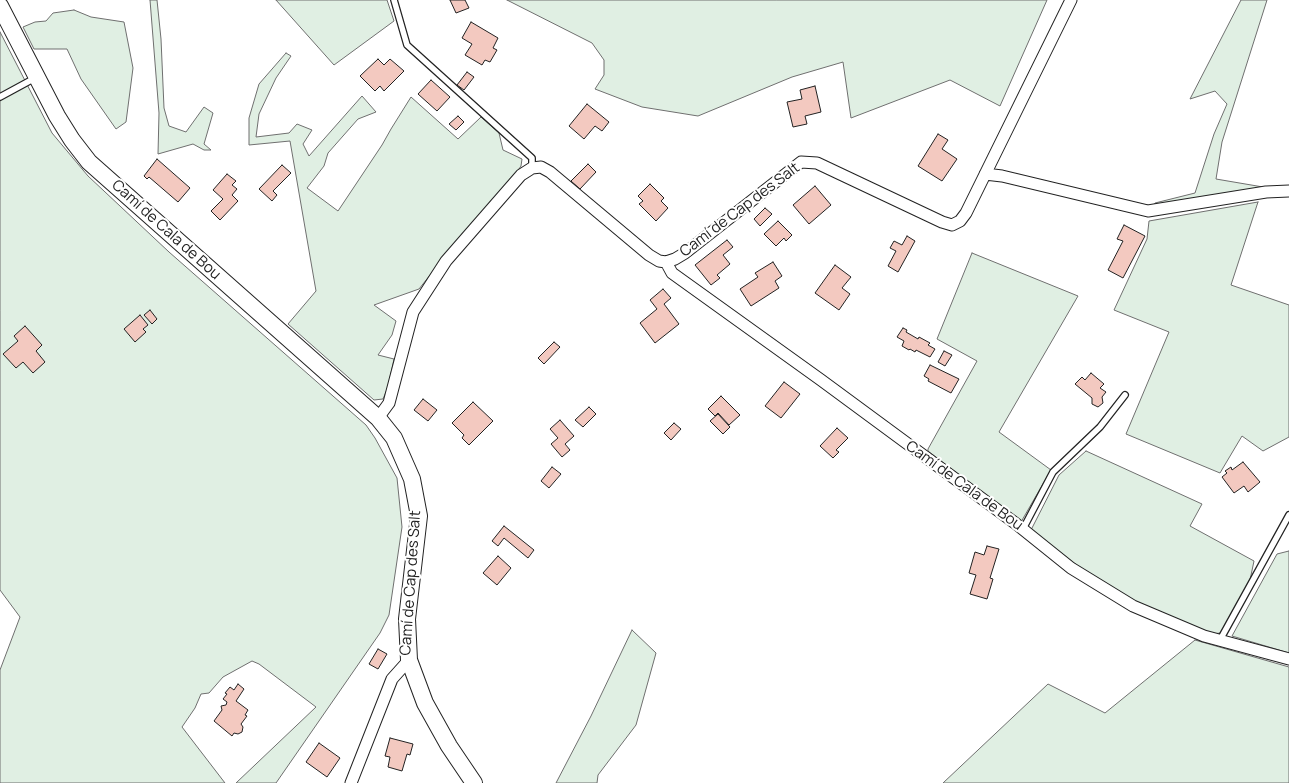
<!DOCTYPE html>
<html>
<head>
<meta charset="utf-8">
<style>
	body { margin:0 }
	canvas { display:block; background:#fff }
</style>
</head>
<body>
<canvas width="1289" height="783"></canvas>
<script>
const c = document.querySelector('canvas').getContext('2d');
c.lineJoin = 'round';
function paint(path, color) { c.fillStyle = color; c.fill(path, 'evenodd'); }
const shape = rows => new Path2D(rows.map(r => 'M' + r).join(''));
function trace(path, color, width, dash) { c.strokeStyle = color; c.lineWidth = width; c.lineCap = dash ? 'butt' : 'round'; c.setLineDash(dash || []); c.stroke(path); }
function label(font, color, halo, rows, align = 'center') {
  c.font = font + ' Manrope,sans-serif'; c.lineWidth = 4; c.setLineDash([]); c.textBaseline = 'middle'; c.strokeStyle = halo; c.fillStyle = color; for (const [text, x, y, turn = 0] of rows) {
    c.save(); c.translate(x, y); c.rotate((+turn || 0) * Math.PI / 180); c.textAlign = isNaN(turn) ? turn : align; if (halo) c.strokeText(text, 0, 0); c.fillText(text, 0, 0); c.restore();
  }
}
const green = shape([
	[150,0,157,0,161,39,164,108,169,126,186,132,204,107,213,113,204,144,211,150,204,150,193,144,158,154,159,113,150,0],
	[276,0,387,0,394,21,334,65,276,0],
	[507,0,1047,0,1000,106,950,80,851,118,843,62,792,77,698,116,642,107,595,89,604,75,604,60,592,43,507,0],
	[1241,0,1267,0,1222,142,1216,179,1263,187,1153,207,1155,203,1195,193,1214,134,1227,104,1215,91,1190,99,1241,0],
	[74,10,91,17,124,22,133,68,126,122,116,129,81,79,67,49,34,49,23,27,35,22,46,21,53,13,74,10],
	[0,32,52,133,88,176,169,252,366,425,375,438,397,478,402,527,389,615,380,633,276,783,236,783,316,707,259,664,252,661,223,677,209,693,201,694,195,708,182,727,225,783,0,783,0,670,20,617,0,590,0,32],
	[286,53,291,56,276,78,259,114,256,137,289,133,297,124,312,130,303,144,309,156,362,96,376,112,358,119,328,153,324,166,307,188,338,211,382,145,391,129,411,97,458,139,481,117,499,133,503,150,522,159,521,166,500,196,442,260,419,289,374,305,396,321,392,335,378,355,394,359,388,387,383,399,374,400,288,324,316,291,290,141,249,145,249,118,259,84,286,53],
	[1258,202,1231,285,1289,305,1289,437,1263,451,1242,436,1220,473,1126,434,1169,332,1114,310,1147,239,1149,221,1258,202],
	[972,253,1078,296,999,432,1051,470,1021,522,928,451,928,449,977,361,937,339,972,253],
	[1086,451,1202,504,1190,526,1254,561,1250,580,1221,633,1211,634,1136,602,1078,566,1031,530,1059,475,1086,451],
	[1289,551,1289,653,1232,636,1277,554,1289,551],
	[632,630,656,653,636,725,598,775,597,783,556,783,591,716,632,630],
	[1195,640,1289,667,1289,783,943,783,1048,684,1105,713,1195,640]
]);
paint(green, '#e0efe3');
trace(green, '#6f6f6f', 1);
const building = shape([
	[450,0,465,0,469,8,456,13,450,0],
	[471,22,498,38,493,48,497,50,490,62,485,60,482,65,465,55,472,44,462,38,471,22],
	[378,59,384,65,390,59,404,71,384,91,380,86,375,91,360,76,378,59],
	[467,72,474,77,464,90,457,85,467,72],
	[431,80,450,97,437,111,418,94,431,80],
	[815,86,821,112,805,116,807,124,793,127,787,102,802,99,800,90,815,86],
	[587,104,609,122,602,131,595,126,584,139,569,126,587,104],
	[458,116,464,122,456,130,449,124,458,116],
	[938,134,948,140,942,149,957,159,942,181,918,166,938,134],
	[157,159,190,188,178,202,149,177,147,179,144,176,157,159],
	[588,164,596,172,580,189,571,181,588,164],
	[282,165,291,173,273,191,277,195,272,201,259,189,282,165],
	[227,174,236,181,232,185,237,189,232,195,238,201,220,220,211,211,223,199,213,190,227,174],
	[650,184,664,198,661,201,668,208,656,221,639,204,643,201,638,196,650,184],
	[815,186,831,205,809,224,793,205,815,186],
	[765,208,772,214,760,226,754,219,765,208],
	[778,221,792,235,786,241,784,238,776,246,764,234,778,221],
	[1124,225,1145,236,1123,278,1108,270,1123,241,1117,239,1124,225],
	[907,236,915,241,898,272,888,266,896,251,890,248,894,241,902,245,907,236],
	[727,240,733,247,723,255,730,264,717,275,720,278,711,285,695,265,727,240],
	[773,262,782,276,775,281,779,288,751,306,740,289,758,277,755,273,773,262],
	[835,265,851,277,842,288,850,294,839,310,815,293,835,265],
	[663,289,671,298,664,304,679,324,655,343,640,323,657,309,650,300,663,289],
	[150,310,157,319,152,324,144,315,150,310],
	[140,315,148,325,143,329,146,332,135,342,124,329,140,315],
	[25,326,42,345,36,351,45,362,33,373,23,362,16,368,3,354,18,341,14,336,25,326],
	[903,328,907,330,906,332,918,339,919,337,930,343,928,345,935,349,930,357,916,350,915,352,910,349,909,350,902,346,904,341,897,337,903,328],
	[554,342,560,347,544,364,538,358,554,342],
	[944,351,952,355,945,366,938,362,944,351],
	[930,365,959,379,951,393,928,381,929,379,924,376,930,365],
	[1091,373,1104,384,1100,388,1106,392,1102,397,1103,403,1098,407,1092,404,1092,398,1075,384,1082,377,1085,380,1091,373],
	[784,382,800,394,781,418,765,406,784,382],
	[721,396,740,415,729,425,718,413,715,416,708,409,721,396],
	[423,399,437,410,428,421,414,410,423,399],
	[473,402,493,421,469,445,462,438,464,435,452,423,473,402],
	[589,407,596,414,583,427,575,420,589,407],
	[718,414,730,427,723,434,710,421,718,414],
	[560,420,574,436,565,444,570,450,562,457,551,444,558,438,550,429,560,420],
	[674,423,681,429,671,440,664,433,674,423],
	[837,428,848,438,836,450,839,452,833,458,820,446,837,428],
	[1243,462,1260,482,1248,492,1244,486,1234,493,1222,477,1227,473,1225,471,1231,467,1232,470,1243,462],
	[552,467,561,474,549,488,541,481,552,467],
	[504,526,534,550,528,558,504,538,498,546,492,541,504,526],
	[987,546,999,549,990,578,993,579,987,599,970,594,976,575,969,573,975,552,984,555,987,546],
	[498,556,511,568,497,585,483,573,498,556],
	[378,649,387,654,378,669,369,664,378,649],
	[238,684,244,689,236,701,248,710,245,715,247,716,241,724,243,727,242,732,238,734,234,733,232,736,214,721,222,710,221,706,226,705,227,702,223,699,227,694,225,693,230,687,234,690,238,684],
	[390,738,413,744,410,755,407,754,402,771,388,767,390,757,385,756,390,738],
	[319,743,340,758,327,777,306,762,319,743]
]);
paint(building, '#f3c9c0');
trace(building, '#222', 1);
const lane = shape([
	[394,0,407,45,532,158,532,168],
	[0,97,35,78],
	[1023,529,1053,472,1100,427,1125,395],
	[1220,640,1289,515]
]);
const street = shape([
	[985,174,1002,176,1148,211,1266,192,1289,191],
	[666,262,672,273,821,380,1015,523,1071,568,1133,606,1204,636,1289,659],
	[378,418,389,403,413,312,446,261,521,175,532,168,541,167,550,172,649,255,659,261,666,262,675,259,685,253,801,162,817,163,942,222,952,225,960,221,966,213,1071,0],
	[351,783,392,679,409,660]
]);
const secondary = shape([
	[0,6,57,116,72,140,89,162,378,418,394,438,412,479,419,516,407,619,409,660,425,703,449,746,474,783]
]);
trace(lane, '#222', 8);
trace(street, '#222', 13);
trace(secondary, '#222', 18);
trace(lane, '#fff', 5.5);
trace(street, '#fff', 11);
trace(secondary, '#fff', 16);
label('15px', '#222', '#fff', [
	["Camí de Cap des Salt",740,210,-37],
	["Camí de Cala de Bou",166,230,42],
	["Camí de Cala de Bou",964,486,36],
	["Camí de Cap des Salt",411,583,-86]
]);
</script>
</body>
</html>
